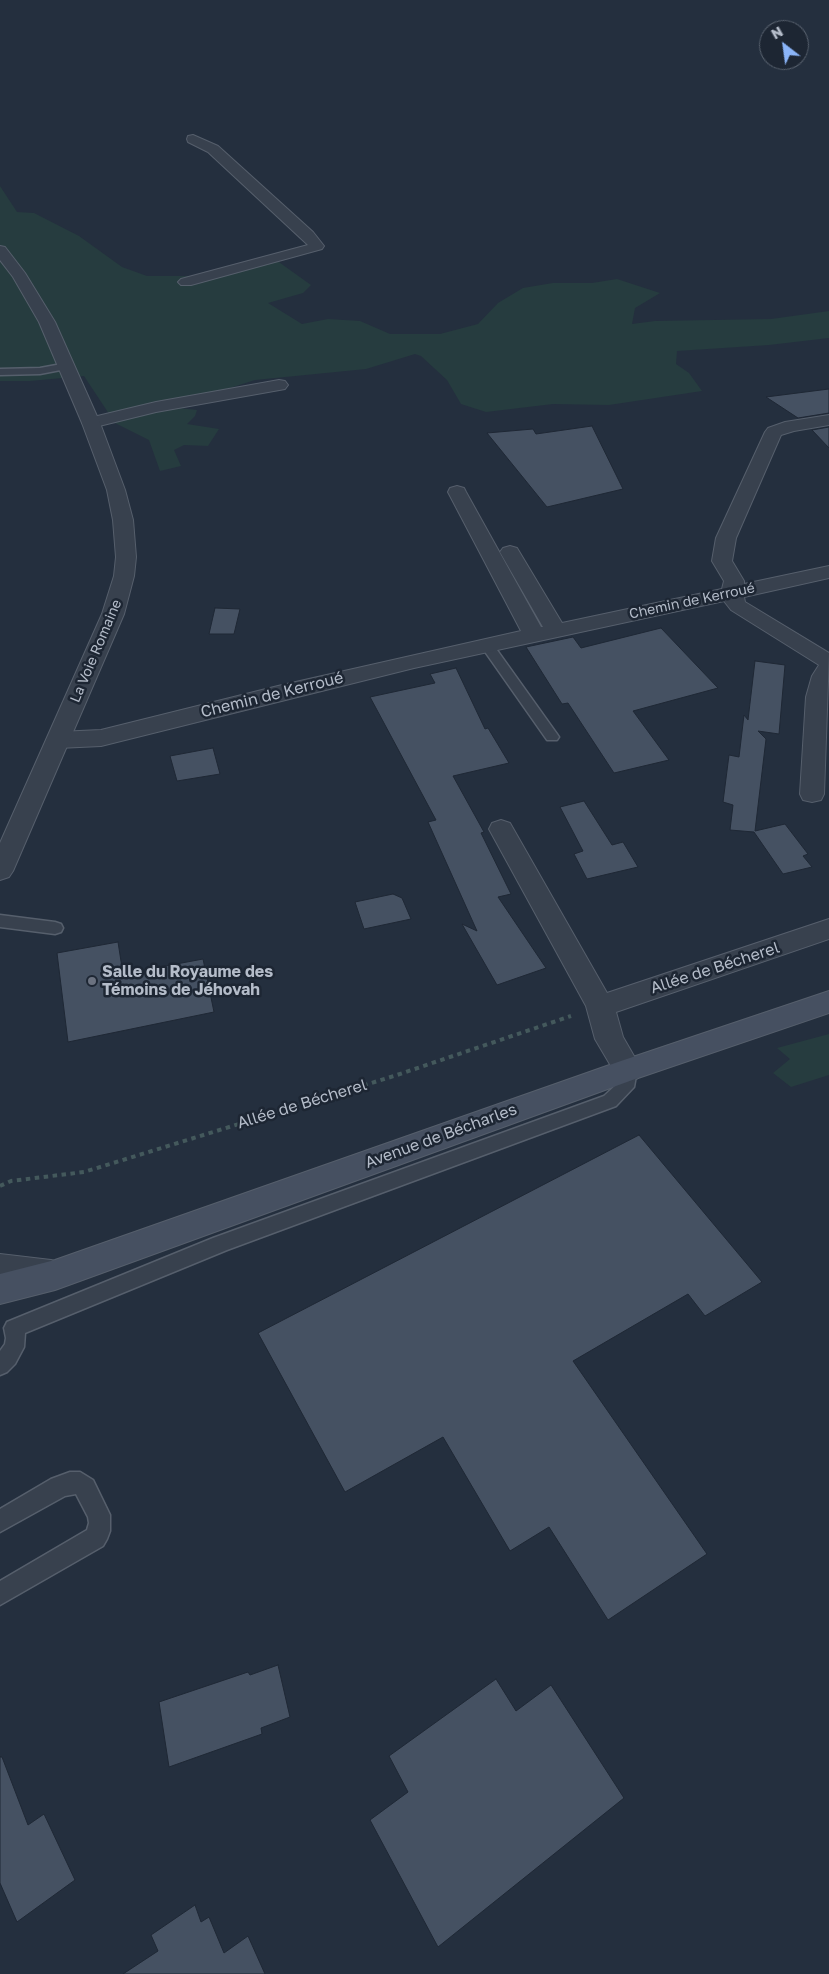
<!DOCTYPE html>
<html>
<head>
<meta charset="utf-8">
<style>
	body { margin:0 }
	#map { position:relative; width:829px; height:1974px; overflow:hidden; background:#242f3e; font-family:"Golos Text",sans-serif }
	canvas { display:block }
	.north { position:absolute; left:759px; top:20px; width:50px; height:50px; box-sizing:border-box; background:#1d2633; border:1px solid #59626f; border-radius:50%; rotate:330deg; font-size:14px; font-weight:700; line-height:20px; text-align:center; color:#b4bcc9 }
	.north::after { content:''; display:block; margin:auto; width:18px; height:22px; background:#8ab4f8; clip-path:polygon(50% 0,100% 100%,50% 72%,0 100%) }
</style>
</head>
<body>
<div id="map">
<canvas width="829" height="1974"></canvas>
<div class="north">N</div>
</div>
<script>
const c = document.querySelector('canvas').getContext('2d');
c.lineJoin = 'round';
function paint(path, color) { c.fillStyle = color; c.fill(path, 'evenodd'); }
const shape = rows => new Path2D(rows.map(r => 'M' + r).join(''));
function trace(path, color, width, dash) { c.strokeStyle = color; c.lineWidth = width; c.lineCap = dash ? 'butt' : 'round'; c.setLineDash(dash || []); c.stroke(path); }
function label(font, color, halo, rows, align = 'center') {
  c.font = font + ' "Golos Text",sans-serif'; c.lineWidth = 5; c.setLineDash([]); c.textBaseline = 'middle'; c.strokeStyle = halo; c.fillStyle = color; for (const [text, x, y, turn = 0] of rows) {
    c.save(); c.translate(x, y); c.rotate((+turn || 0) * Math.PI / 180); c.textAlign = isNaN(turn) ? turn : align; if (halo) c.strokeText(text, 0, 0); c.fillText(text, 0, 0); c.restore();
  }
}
paint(shape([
	[0,186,17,212,34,213,79,236,122,267,147,276,190,276,276,260,311,285,303,293,268,303,302,324,328,319,360,321,390,334,440,334,478,324,498,303,523,288,553,283,592,283,617,279,660,293,635,308,632,324,655,321,771,319,829,311,829,338,769,345,677,351,676,364,689,373,702,391,609,405,553,404,486,412,461,404,447,380,421,356,415,354,366,369,255,380,170,407,197,410,195,416,187,424,219,429,208,446,184,445,174,450,181,466,160,471,149,440,115,423,84,376,30,381,0,381],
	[829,1034,829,1075,791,1087,773,1073,790,1059,777,1048]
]), '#263c3f');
const building = shape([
	[829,389,829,413,798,418,766,397,829,389],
	[592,426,623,489,547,507,487,433,533,429,536,434,592,426],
	[829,427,829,448,812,430,829,427],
	[215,608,240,609,234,634,209,634,215,608],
	[661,628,718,688,633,711,669,760,614,773,568,703,562,704,526,647,573,637,581,648,661,628],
	[755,661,785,665,779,734,758,731,766,739,755,831,785,824,808,854,803,856,812,867,783,874,754,832,730,830,733,805,723,802,729,755,739,757,744,715,748,720,755,661],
	[456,668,485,729,488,728,509,763,453,776,484,832,481,833,511,894,498,897,546,968,497,985,462,924,477,931,428,822,436,820,370,697,435,683,430,674,456,668],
	[213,748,220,774,177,781,170,756,213,748],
	[584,801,612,845,623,842,638,867,587,879,574,854,583,851,560,807,584,801],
	[393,894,402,898,411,919,364,929,355,902,393,894],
	[118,942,123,974,203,959,214,1012,68,1042,57,953,118,942],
	[639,1135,762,1282,705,1316,688,1294,573,1361,707,1554,608,1620,549,1527,510,1551,443,1437,345,1492,258,1333,639,1135],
	[278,1665,290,1717,261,1728,262,1734,169,1767,159,1702,248,1672,250,1675,278,1665],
	[496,1679,516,1711,551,1685,624,1798,438,1947,370,1820,408,1792,389,1756,496,1679],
	[0,1757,2,1757,28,1825,44,1814,75,1880,17,1922,0,1883,0,1757],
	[195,1905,201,1922,209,1917,224,1953,248,1936,265,1974,123,1974,158,1951,151,1935,195,1905]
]);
paint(building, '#455162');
trace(building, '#1f2835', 1);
const service = shape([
	[67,363,71,364,71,368,40,374,0,375,0,369,40,368,67,363],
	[487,642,492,643,557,734,559,737,557,740,547,740,481,646,487,642],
	[0,915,55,922,61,924,63,928,61,932,55,934,0,927,0,915],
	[628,1063,634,1065,637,1070,634,1087,616,1106,227,1250,25,1333,24,1347,15,1364,7,1372,0,1375,0,1351,5,1344,6,1338,4,1328,7,1322,213,1238,604,1096,617,1084,622,1065,628,1063],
	[70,1472,80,1472,93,1480,110,1515,110,1531,107,1539,103,1546,0,1605,0,1581,87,1530,89,1523,88,1517,76,1494,65,1496,0,1532,0,1509,51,1479,70,1472]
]);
const minor = shape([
	[193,135,218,146,313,232,324,246,322,249,191,285,181,285,178,282,181,279,308,245,208,152,188,142,187,139,188,136,193,135],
	[279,380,285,381,288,385,285,389,156,412,91,428,85,427,82,423,85,419,156,402,279,380],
	[829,415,829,425,794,431,781,435,736,538,732,561,744,581,744,584,829,566,829,578,744,597,745,602,829,653,824,794,821,800,812,802,803,800,800,794,806,697,812,676,819,665,731,610,724,601,414,668,101,746,58,748,50,745,46,740,50,735,58,732,101,730,278,686,521,631,448,492,450,488,457,486,464,488,466,492,541,627,543,627,500,552,503,548,510,546,517,548,562,623,722,589,724,581,712,561,716,538,765,432,768,428,785,422,829,415],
	[501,820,510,823,607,993,829,919,829,939,616,1012,623,1037,642,1070,638,1078,628,1082,618,1078,595,1039,586,1006,489,829,492,823,501,820],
	[0,1254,51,1260,62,1265,67,1275,62,1285,51,1290,0,1284,0,1254]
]);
const tertiary = shape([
	[0,246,5,247,25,273,55,322,100,423,125,490,133,520,136,557,134,576,124,614,13,871,9,877,0,880,0,843,102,614,114,576,116,557,113,520,107,490,82,423,39,322,13,277,0,260,0,246]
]);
const secondary = shape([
	[829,991,829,1013,638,1078,55,1290,0,1304,0,1274,55,1260,618,1062,829,991]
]);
trace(service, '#565f6c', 3);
trace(minor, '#565f6c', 2);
trace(tertiary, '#565f6c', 2);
trace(secondary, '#565f6c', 2);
trace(shape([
	[0,1186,11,1181,84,1172,394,1076,571,1016]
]), '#44595c', 4, [4.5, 4.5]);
paint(service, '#38414e');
paint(minor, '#38414e');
paint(tertiary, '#38414e');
paint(secondary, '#465061');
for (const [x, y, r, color] of [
	[92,981,5,"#6b7280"]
]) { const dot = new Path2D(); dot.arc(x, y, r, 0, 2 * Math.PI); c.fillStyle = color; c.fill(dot); trace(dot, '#1d2633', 2); }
label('14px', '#b4bcc9', '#1d2633', [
	["Chemin de Kerroué",692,601,-12],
	["La Voie Romaine",96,651,-67]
]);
label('16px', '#b4bcc9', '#1d2633', [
	["Chemin de Kerroué",272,695,-14],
	["Allée de Bécherel",715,968,-18],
	["Allée de Bécherel",302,1104,-17],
	["Avenue de Bécharles",441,1136,-20]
]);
label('bold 16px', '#b4bcc9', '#1d2633', [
	["Salle du Royaume des",102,972],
	["Témoins de Jéhovah",102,990]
], 'left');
</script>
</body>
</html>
